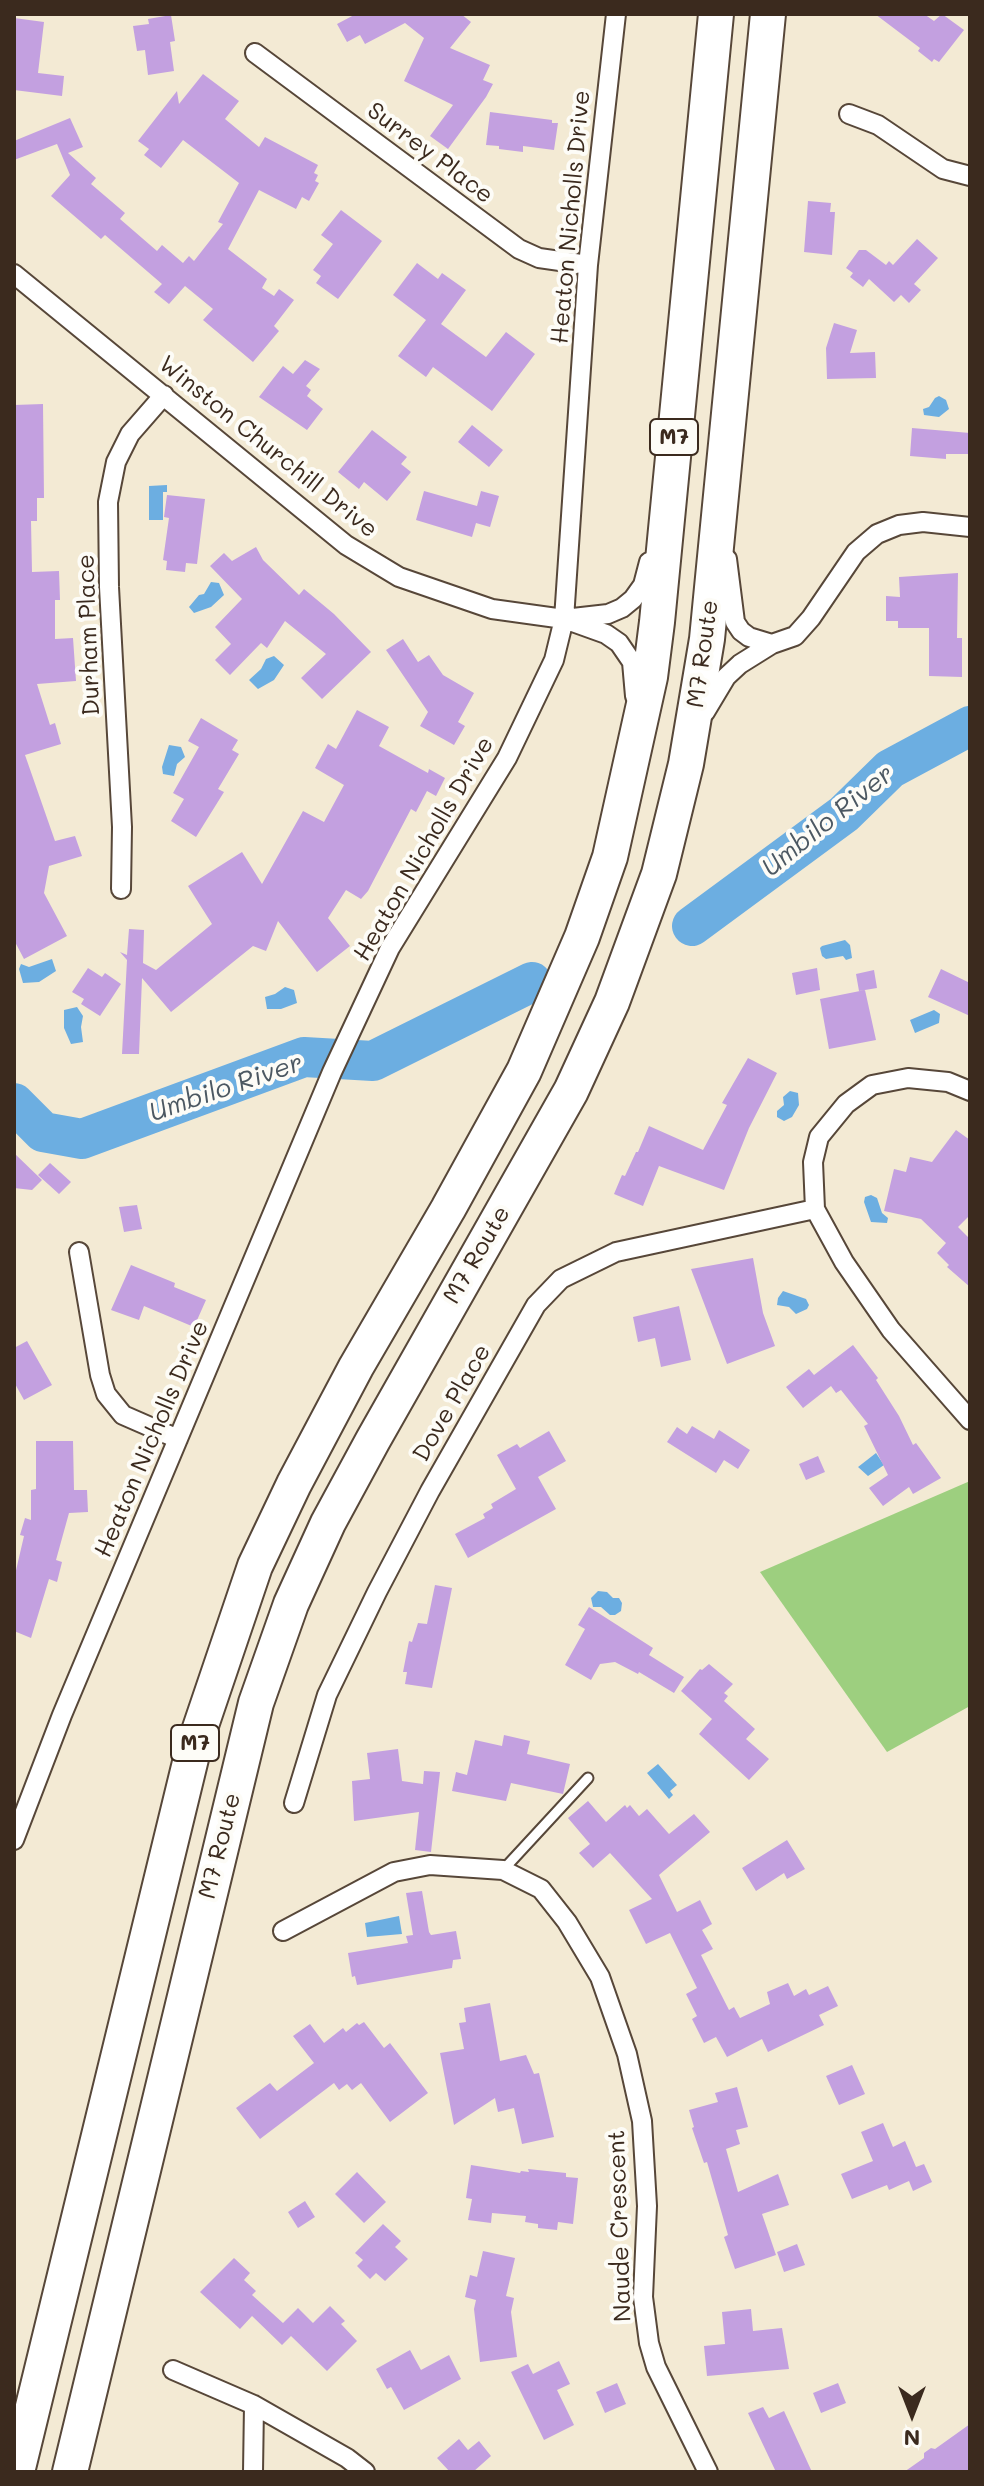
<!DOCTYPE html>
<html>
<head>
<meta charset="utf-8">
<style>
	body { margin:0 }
	#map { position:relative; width:984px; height:2486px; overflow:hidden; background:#f3ead4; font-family:Mali,sans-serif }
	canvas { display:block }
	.frame { position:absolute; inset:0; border:16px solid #3b2a1e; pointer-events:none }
	.north { position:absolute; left:872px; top:2374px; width:80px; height:80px; -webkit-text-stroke:6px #fdfcf7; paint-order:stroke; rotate:180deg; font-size:22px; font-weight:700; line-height:32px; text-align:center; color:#3b2a1e }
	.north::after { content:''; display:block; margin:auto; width:28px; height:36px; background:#3b2a1e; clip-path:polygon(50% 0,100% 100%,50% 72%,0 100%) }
</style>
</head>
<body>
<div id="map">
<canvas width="984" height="2486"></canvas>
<div class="frame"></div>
<div class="north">N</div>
</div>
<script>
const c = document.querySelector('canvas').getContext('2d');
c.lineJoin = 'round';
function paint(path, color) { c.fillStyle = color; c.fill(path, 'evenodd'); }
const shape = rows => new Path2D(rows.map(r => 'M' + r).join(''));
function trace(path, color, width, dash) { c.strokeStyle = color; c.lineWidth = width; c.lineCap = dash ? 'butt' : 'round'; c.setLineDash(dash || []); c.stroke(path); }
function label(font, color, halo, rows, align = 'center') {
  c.font = font + ' Mali,sans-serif'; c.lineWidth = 8; c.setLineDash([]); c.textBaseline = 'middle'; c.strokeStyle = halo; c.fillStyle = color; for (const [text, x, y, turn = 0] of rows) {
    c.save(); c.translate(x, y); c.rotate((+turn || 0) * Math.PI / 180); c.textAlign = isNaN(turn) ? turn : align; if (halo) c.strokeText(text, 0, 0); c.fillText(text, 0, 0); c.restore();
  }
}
paint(shape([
	[970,1481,970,1706,887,1752,760,1572]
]), '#9dcf7f');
paint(shape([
	[939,396,946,400,949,409,939,417,924,415,923,409,929,407,935,398],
	[167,485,167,492,163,492,163,520,149,520,149,486],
	[211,582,219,583,224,595,211,607,194,613,189,607,199,595,204,594],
	[274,656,284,665,274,680,258,689,249,680,261,669,266,659],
	[169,745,181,747,185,757,177,764,174,776,163,774,162,767],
	[845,940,850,945,852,958,846,960,843,956,826,959,822,956,820,948,822,946],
	[52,959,56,971,39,982,23,983,19,969,21,964,29,967],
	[285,987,294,990,297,1003,281,1009,267,1009,265,997,275,994],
	[77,1007,83,1016,81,1027,83,1042,71,1044,64,1028,64,1010],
	[934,1010,940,1014,939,1023,915,1033,910,1020],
	[790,1091,798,1093,799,1105,792,1117,784,1121,777,1117,777,1111,784,1105,783,1097],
	[871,1195,877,1198,882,1213,888,1218,887,1223,871,1222,864,1202,865,1197],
	[783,1291,806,1299,809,1305,807,1309,796,1314,789,1307,777,1305,778,1298],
	[876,1453,884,1465,868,1476,858,1467],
	[598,1591,607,1592,613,1598,619,1598,622,1603,621,1611,615,1615,610,1615,601,1607,593,1607,591,1598],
	[658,1764,677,1785,670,1791,673,1795,669,1799,647,1773],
	[399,1916,402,1934,367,1937,365,1923]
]), '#6caee1');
trace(shape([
	[692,926,844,814,890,769,970,726],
	[14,1103,43,1132,82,1139,304,1057,373,1061,532,982]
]), '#6caee1', 40);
paint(shape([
	[356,14,461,14,471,22,450,48,490,65,483,80,493,84,486,97,448,149,430,136,453,105,404,81,424,38,405,23,365,44,360,35,347,42,337,24],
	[875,14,924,14,934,21,942,14,964,30,939,62,934,59,932,62,918,51,920,48],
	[171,15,175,41,170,42,174,71,148,75,145,50,137,51,133,26,149,24,148,19],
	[14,18,44,22,38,73,64,76,62,96,14,90],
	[203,74,239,101,225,119,259,147,265,137,318,165,314,173,318,175,315,181,319,183,309,201,302,197,296,209,259,190,228,249,267,279,262,288,274,296,279,289,294,300,274,326,279,331,253,362,203,320,213,309,185,286,169,304,154,292,162,284,105,235,101,239,51,196,70,175,57,144,14,160,14,141,70,118,83,147,68,153,96,178,91,184,125,213,120,219,157,251,162,245,183,263,189,256,194,261,223,224,218,222,239,183,183,140,161,168,144,155,149,149,138,141,177,91,179,104],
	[490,112,552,120,552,123,558,123,554,150,523,146,523,152,499,149,499,146,486,145],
	[808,201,831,203,830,212,835,212,832,255,804,252],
	[341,210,382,241,338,299,316,283,321,276,313,270,333,244,321,235],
	[917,239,938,258,914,284,921,290,909,303,901,295,894,302,869,279,863,287,850,277,853,273,846,268,859,250,866,250,886,265,889,261,893,265],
	[417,263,438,279,442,273,466,290,441,324,486,357,506,332,535,354,492,411,433,367,426,377,398,356,426,320,393,295],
	[834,323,857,330,850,353,875,352,876,378,827,379,826,348],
	[305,360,320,369,306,386,311,390,307,396,323,409,307,430,259,397,283,366,293,374],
	[43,404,44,498,37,498,37,521,31,521,32,572,59,571,60,600,55,600,55,639,73,638,76,681,37,684,50,725,55,723,61,744,25,755,55,841,75,836,82,856,49,866,44,893,67,936,24,959,14,940,14,405],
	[472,425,503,450,489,467,458,442],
	[912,428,970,433,970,454,946,454,946,459,910,456],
	[372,430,407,457,401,464,411,472,387,501,364,482,359,489,338,472],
	[424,491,477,506,481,491,499,496,490,527,476,523,472,537,416,520],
	[167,495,205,499,197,564,186,563,185,572,166,570,167,561,163,560,169,518,164,517],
	[256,547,263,560,299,595,304,589,334,614,371,652,322,699,301,678,326,654,285,621,267,648,261,643,230,675,215,660,231,644,215,627,242,599,210,566,224,553,232,561],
	[958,573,957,638,962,638,962,677,929,676,929,628,898,628,898,621,886,621,886,596,900,597,899,577],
	[403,639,418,662,429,655,443,675,474,693,458,722,465,726,454,745,420,726,428,712,386,650],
	[357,710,389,727,379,746,428,773,429,769,445,778,436,796,427,791,416,812,411,809,368,891,361,899,346,890,328,918,350,946,317,972,278,921,266,951,253,946,171,1012,142,978,139,1054,122,1054,127,960,120,952,127,955,129,929,144,930,143,963,156,970,212,924,188,886,242,852,262,884,303,811,324,822,344,785,315,768,328,744,336,749],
	[201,718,238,740,232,750,239,754,218,789,224,792,196,837,171,821,184,799,173,793,199,747,188,741],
	[88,968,102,977,105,973,121,984,100,1016,81,1004,84,999,72,992],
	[817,968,820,990,796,995,792,973],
	[941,969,970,983,970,1016,928,997],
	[874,970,877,988,859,991,856,974],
	[865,990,876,1040,829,1049,820,999],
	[748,1058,777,1073,749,1128,724,1190,659,1166,643,1206,614,1194,622,1175,625,1176,636,1152,638,1152,649,1126,703,1150,727,1105,722,1103],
	[956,1130,970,1140,970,1215,958,1227,970,1239,970,1287,947,1267,949,1265,937,1253,946,1243,921,1219,884,1211,894,1169,906,1172,910,1157,932,1162],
	[14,1153,42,1180,32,1190,14,1188],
	[50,1163,71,1182,59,1194,38,1175],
	[137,1205,142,1229,124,1232,119,1207],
	[753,1258,763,1313,775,1346,727,1364,691,1269],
	[131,1265,175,1283,174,1287,206,1300,194,1327,144,1306,139,1320,111,1310],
	[679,1306,691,1360,661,1367,655,1338,638,1342,633,1317],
	[27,1341,52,1385,24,1400,14,1382,14,1348],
	[853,1345,878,1378,876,1380,899,1416,913,1445,916,1443,941,1478,913,1494,909,1487,883,1506,869,1488,888,1475,864,1426,868,1424,841,1390,836,1393,831,1386,803,1408,786,1387,809,1369,814,1375],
	[692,1426,714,1439,719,1430,750,1450,738,1469,724,1460,716,1473,667,1442,677,1427,687,1434],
	[549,1431,566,1461,538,1477,556,1509,468,1558,455,1534,485,1518,483,1514,493,1508,491,1504,516,1489,497,1455,517,1444,520,1448],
	[36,1441,73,1441,74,1490,87,1490,88,1512,69,1513,56,1560,62,1562,57,1582,49,1579,31,1638,14,1631,14,1579,24,1536,20,1535,25,1518,31,1520,31,1490,36,1489],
	[818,1456,825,1472,806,1480,799,1464],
	[435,1585,452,1588,432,1688,405,1684,407,1672,403,1672,409,1641,412,1642,418,1623,427,1624],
	[589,1607,653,1648,649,1655,684,1677,674,1693,639,1672,638,1674,615,1662,600,1664,591,1680,565,1665,585,1629,578,1625],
	[709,1664,733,1684,724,1693,728,1696,724,1701,755,1729,746,1739,769,1759,749,1780,699,1734,712,1719,681,1691,700,1669,702,1670],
	[504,1735,530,1741,527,1754,570,1764,563,1794,511,1783,506,1801,452,1791,456,1772,467,1775,475,1740,502,1746],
	[398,1749,402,1781,423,1784,424,1771,440,1772,431,1852,415,1850,419,1812,354,1821,352,1781,370,1779,367,1753],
	[588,1801,606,1822,625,1805,627,1808,630,1805,639,1816,647,1809,669,1834,694,1814,710,1832,659,1875,677,1912,700,1900,712,1924,702,1930,713,1949,701,1955,729,2010,734,2007,740,2018,770,2004,767,1992,788,1983,794,1996,806,1989,809,1995,828,1986,838,2006,819,2015,824,2025,768,2052,762,2039,727,2057,716,2037,704,2043,692,2019,697,2016,686,1994,697,1988,670,1933,646,1944,629,1910,652,1899,610,1853,593,1868,579,1853,590,1844,568,1818],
	[787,1840,805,1869,787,1879,784,1873,756,1891,742,1868],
	[422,1891,429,1932,431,1935,456,1931,461,1959,453,1960,452,1968,357,1985,355,1976,352,1977,348,1953,408,1943,406,1936,413,1935,406,1893],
	[490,2003,500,2061,526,2055,534,2074,539,2073,554,2137,522,2144,514,2108,498,2112,495,2098,454,2125,440,2053,464,2049,459,2023,466,2022,464,2008],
	[364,2022,384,2048,390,2043,428,2093,390,2122,361,2083,352,2090,347,2084,339,2090,334,2083,260,2139,236,2108,270,2083,277,2091,314,2063,293,2036,310,2024,324,2043,343,2028,346,2032,357,2023,359,2025],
	[852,2065,865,2094,839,2105,826,2076],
	[737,2087,748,2127,736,2130,740,2144,726,2149,738,2192,778,2174,789,2205,762,2214,776,2255,735,2269,724,2237,728,2235,707,2162,704,2163,692,2128,694,2127,689,2110,718,2102,715,2093],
	[883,2123,893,2147,905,2141,916,2167,924,2164,932,2182,913,2191,909,2181,889,2190,887,2185,852,2199,841,2174,873,2161,861,2132],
	[471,2165,520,2173,521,2171,529,2172,528,2169,566,2173,566,2177,578,2178,573,2224,558,2222,557,2230,538,2228,538,2224,525,2222,526,2216,492,2213,491,2223,468,2220,472,2199,466,2198],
	[357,2172,386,2202,364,2223,335,2194],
	[305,2201,315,2217,298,2228,288,2212],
	[383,2224,401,2241,395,2247,408,2259,385,2281,376,2273,370,2279,357,2266,363,2260,355,2253],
	[797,2244,805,2265,784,2272,777,2252],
	[483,2251,515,2258,506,2296,514,2298,511,2312,517,2357,480,2362,474,2309,476,2300,465,2297,470,2275,477,2277],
	[234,2258,250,2273,244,2280,256,2291,252,2295,283,2323,298,2308,313,2323,330,2306,345,2321,341,2324,357,2341,327,2371,291,2336,282,2345,252,2316,240,2329,200,2292],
	[751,2309,753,2331,782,2328,789,2369,707,2376,704,2346,725,2344,722,2312],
	[410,2350,421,2370,449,2355,461,2379,404,2410,391,2387,387,2389,376,2369],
	[559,2361,570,2384,557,2390,574,2425,544,2440,511,2372,528,2364,533,2374],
	[617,2383,626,2404,605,2413,596,2392],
	[838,2383,846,2403,821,2413,813,2393],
	[763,2407,769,2418,784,2411,812,2472,776,2472,748,2413],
	[970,2424,970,2472,904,2472,924,2458,924,2453,931,2448,935,2449],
	[459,2439,468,2450,479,2441,491,2456,473,2472,450,2472,437,2458]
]), '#c3a0e0');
const lane = shape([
	[503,1870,588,1778]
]);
const street = shape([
	[255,53,519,249,539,258,588,265],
	[849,114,878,125,943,169,970,176],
	[14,274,346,545,399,577,492,609,564,619,608,614,622,608,633,599,643,585,649,562],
	[727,559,735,622,741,631,749,637,772,644],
	[567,620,606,634,619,643,632,662,635,696],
	[705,712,726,677,740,664,772,644,795,636,811,618,856,552,877,534,899,525,923,522,970,527],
	[121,889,122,827,109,587,108,502,116,462,130,434,164,395],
	[970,1091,948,1082,908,1078,872,1085,846,1104,819,1137,813,1162,815,1209,844,1262,891,1330,970,1420],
	[79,1252,100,1375,106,1394,123,1415,178,1439],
	[294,1803,327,1695,377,1592,430,1491,536,1305,561,1279,616,1252,815,1209],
	[14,1840,62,1715,332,1072,390,948,507,758,554,660,564,619,588,265,616,14],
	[283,1931,394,1872,430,1865,503,1870,541,1889,567,1922,600,1977,627,2054,642,2121,647,2206,643,2297,649,2343,656,2367,708,2472],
	[173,2370,254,2405,347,2458,365,2472],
	[253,2472,254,2405]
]);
const highway = shape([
	[17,2472,194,1746,255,1566,294,1484,356,1367,448,1209,524,1071,582,937,610,857,650,677,657,622,716,14],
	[70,2472,256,1703,291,1604,328,1523,373,1440,571,1091,612,1002,659,874,686,764,707,639,768,14]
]);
trace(lane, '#574739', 13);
trace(street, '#574739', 22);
trace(highway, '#574739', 38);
trace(lane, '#fff', 9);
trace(street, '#fff', 18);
trace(highway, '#fff', 34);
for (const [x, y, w] of [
	[674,437,48],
	[195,1743,48]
]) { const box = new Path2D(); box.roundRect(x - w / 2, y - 18, w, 36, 6); c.fillStyle = '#fdfcf7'; c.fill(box); trace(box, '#3b2a1e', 2); }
label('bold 22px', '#3b2a1e', null, [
	["M7",674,437],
	["M7",195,1743]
]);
label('24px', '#3b2a1e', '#fdfcf7', [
	["Surrey Place",430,153,37],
	["Heaton Nicholls Drive",571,217,-85],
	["Winston Churchill Drive",268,447,39],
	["Durham Place",89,635,-92],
	["M7 Route",703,654,-82],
	["Heaton Nicholls Drive",424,849,-60],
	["M7 Route",477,1255,-60],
	["Dove Place",452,1403,-60],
	["Heaton Nicholls Drive",152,1439,-67],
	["M7 Route",220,1846,-76],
	["Naude Crescent",620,2226,-92]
]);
label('italic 26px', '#4c5862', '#fdfcf7', [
	["Umbilo River",828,821,-39],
	["Umbilo River",226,1088,-19]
]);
</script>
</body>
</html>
